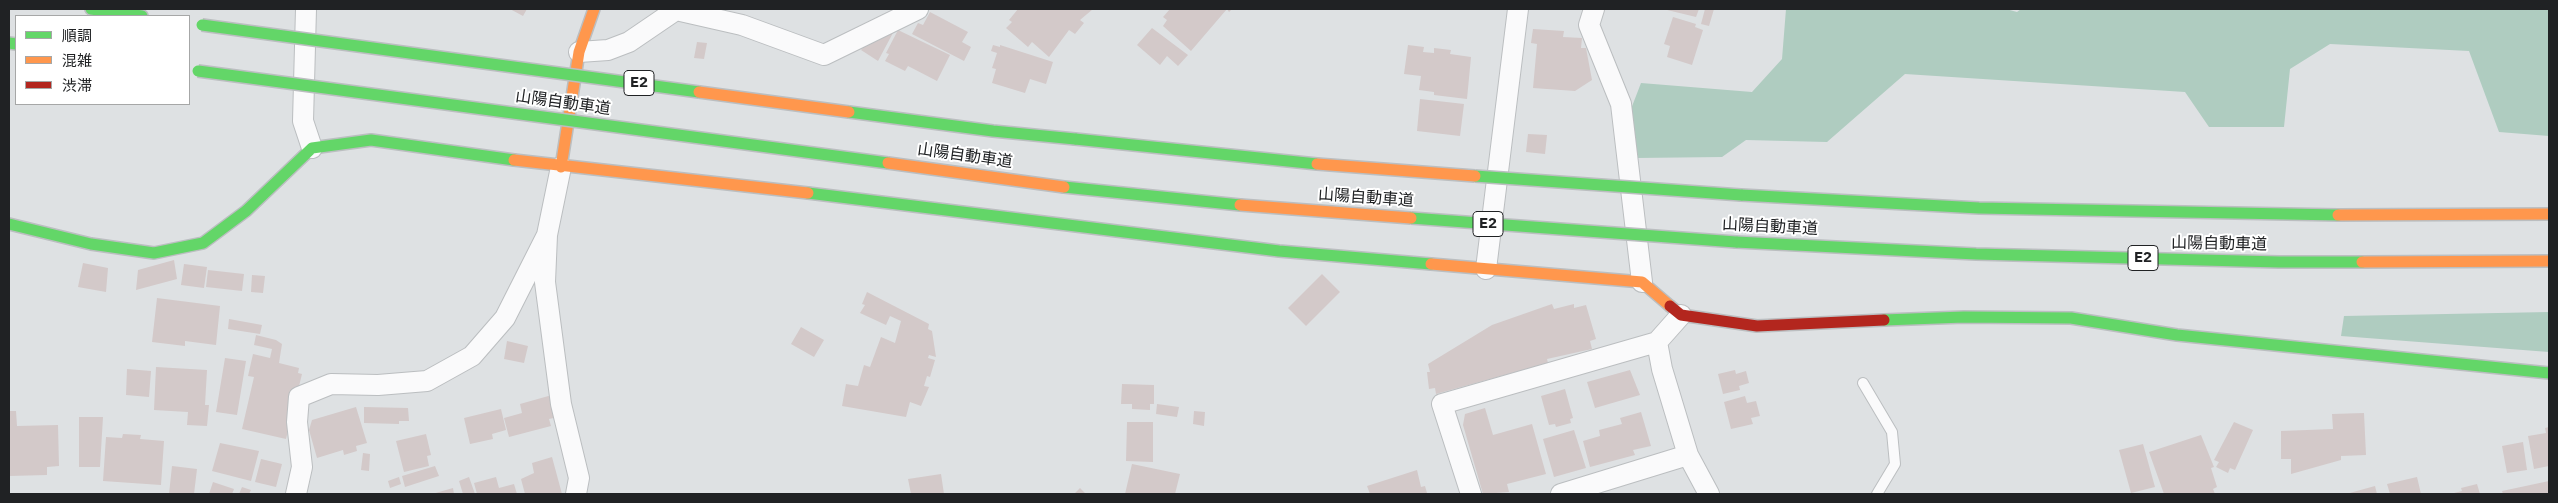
<!DOCTYPE html>
<html>
<head>
<meta charset="utf-8">
<style>
	body { margin:0 }
	#map { position:relative; width:2558px; height:503px; overflow:hidden; background:#dee1e3; font-family:"IBM Plex Sans","Noto Sans JP",sans-serif }
	canvas { display:block }
	.frame { position:absolute; inset:0; border:10px solid #202224; pointer-events:none }
	.legend { position:absolute; left:15px; top:15px; width:175px; height:90px; box-sizing:border-box; background:#fff; border:1px solid #a6a7a7; margin:0; padding:6px 9px; list-style:none; font-size:15px; color:#202224 }
	.legend li { display:flex; align-items:center; gap:10px; height:25px }
	.legend b { width:25px; border:1px solid #a6a7a7 }
</style>
</head>
<body>
<div id="map">
<canvas width="2558" height="503"></canvas>
<div class="frame"></div>
<ul class="legend">
<li><b style="height:6px;background:#63d668"></b>順調</li>
<li><b style="height:6px;background:#ff974d"></b>混雑</li>
<li><b style="height:6px;background:#b3261e"></b>渋滞</li>
</ul>
</div>
<script>
const c = document.querySelector('canvas').getContext('2d');
c.lineJoin = 'round';
function paint(path, color) { c.fillStyle = color; c.fill(path, 'evenodd'); }
const shape = rows => new Path2D(rows.map(r => 'M' + r).join(''));
function trace(path, color, width, dash) { c.strokeStyle = color; c.lineWidth = width; c.lineCap = dash ? 'butt' : 'round'; c.setLineDash(dash || []); c.stroke(path); }
function label(font, color, halo, rows, align = 'center') {
  c.font = font + ' "IBM Plex Sans","Noto Sans JP",sans-serif'; c.lineWidth = 4; c.setLineDash([]); c.textBaseline = 'middle'; c.strokeStyle = halo; c.fillStyle = color; for (const [text, x, y, turn = 0] of rows) {
    c.save(); c.translate(x, y); c.rotate((+turn || 0) * Math.PI / 180); c.textAlign = isNaN(turn) ? turn : align; if (halo) c.strokeText(text, 0, 0); c.fillText(text, 0, 0); c.restore();
  }
}
paint(shape([
	[1786,9,2006,9,2017,12,2021,9,2549,9,2549,136,2499,132,2469,51,2330,44,2290,69,2284,127,2209,127,2185,92,1905,74,1827,142,1746,140,1722,157,1636,158,1626,122,1641,83,1752,92,1782,59],
	[2549,312,2549,352,2341,336,2344,316]
]), '#afccc0');
paint(shape([
	[510,9,527,9,523,16],
	[1018,9,1025,10,1093,9,1080,20,1084,23,1075,34,1069,30,1049,57,1032,42,1028,47,1006,28,1012,22,1009,20],
	[1170,9,1232,9,1229,12,1227,9,1191,51,1163,26,1167,20,1163,17],
	[1663,9,1699,9,1696,17],
	[1705,9,1714,9,1709,26,1701,24],
	[930,12,968,32,962,42,971,47,964,61,912,34,918,23,923,25],
	[1673,17,1696,24,1695,27,1703,30,1692,65,1667,57,1670,46,1664,44],
	[1152,28,1188,55,1178,66,1167,56,1160,65,1137,45],
	[1533,29,1564,31,1563,37,1582,38,1581,48,1586,48,1592,80,1575,91,1533,88,1537,44,1531,43],
	[898,30,950,55,937,81,908,66,905,71,885,61,889,54,886,53],
	[894,31,878,61,861,50,868,41],
	[697,42,707,43,704,59,694,58],
	[993,45,1000,47,1000,45,1053,62,1046,84,1030,79,1025,93,992,83,996,69,992,68,997,53,991,51],
	[1408,45,1424,47,1423,52,1434,53,1434,48,1451,50,1450,54,1471,57,1467,99,1434,95,1434,92,1419,90,1421,76,1404,74],
	[1420,99,1464,104,1460,136,1417,131],
	[1528,134,1547,135,1545,154,1526,152],
	[174,260,177,279,136,290,138,270],
	[83,263,108,268,106,292,78,287],
	[184,264,207,267,204,288,181,285],
	[208,270,244,274,242,291,206,287],
	[1322,274,1340,292,1306,326,1288,308],
	[252,275,265,276,263,293,251,292],
	[867,292,929,324,928,329,932,331,936,357,929,355,928,358,935,360,930,377,927,376,924,386,929,387,921,406,910,402,906,417,842,406,846,384,858,386,864,365,870,367,881,337,895,343,901,321,890,316,886,325,860,313,865,305,862,304],
	[157,298,220,306,216,345,185,341,185,346,152,342],
	[1552,304,1554,309,1574,304,1574,308,1586,305,1596,339,1590,341,1592,349,1547,359,1548,363,1436,394,1435,388,1429,389,1427,372,1430,372,1428,364,1492,325],
	[229,319,262,325,260,334,228,329],
	[801,327,824,340,814,357,791,344],
	[256,335,276,340,282,344,279,363,299,368,298,373,302,374,286,439,242,429,254,377,248,376,253,354,270,358,272,349,254,345],
	[507,341,528,346,524,363,504,359],
	[225,358,246,361,237,415,216,412],
	[156,367,207,370,205,405,209,405,207,426,187,425,188,412,154,410],
	[127,369,151,371,149,397,126,395],
	[1630,370,1640,395,1595,408,1587,382],
	[1735,370,1736,374,1746,371,1749,383,1739,386,1740,390,1723,394,1718,374],
	[1122,384,1154,385,1154,404,1150,404,1150,410,1132,409,1132,404,1121,404],
	[1565,389,1573,418,1570,419,1571,423,1556,427,1555,424,1549,425,1541,396],
	[552,395,558,417,549,419,551,426,509,437,504,418,522,413,520,404],
	[1745,396,1747,403,1756,401,1760,416,1751,418,1753,424,1731,429,1724,402],
	[1157,404,1179,407,1177,417,1156,414],
	[356,407,367,443,356,446,357,451,344,455,343,450,317,458,309,430,312,420],
	[364,407,408,408,409,421,399,421,399,424,364,423],
	[1485,408,1493,435,1532,424,1546,474,1507,484,1509,492,1483,494,1463,425,1465,414],
	[501,409,506,430,492,434,493,439,470,444,464,418],
	[9,411,16,411,17,426,58,425,59,466,47,467,47,475,9,476],
	[1194,411,1205,412,1204,426,1193,424],
	[1641,412,1651,446,1633,450,1635,455,1590,467,1583,441,1600,436,1599,430,1622,424,1620,418],
	[2364,413,2366,455,2341,456,2341,460,2291,474,2291,459,2281,459,2281,431,2333,429,2332,414],
	[79,417,103,417,100,467,79,467],
	[1127,422,1153,422,1153,462,1126,461],
	[2234,422,2253,430,2235,470,2230,468,2228,473,2216,467,2219,462,2214,460],
	[2549,427,2549,466,2534,469,2528,436,2546,433,2545,428],
	[1574,430,1586,468,1554,477,1543,439],
	[123,434,141,435,140,439,164,441,161,485,103,481,106,437,122,438],
	[426,434,431,455,427,456,429,466,404,472,396,441],
	[2201,435,2214,467,2211,468,2217,487,2213,489,2215,494,2164,494,2149,452],
	[2523,442,2527,470,2507,473,2502,446],
	[220,443,259,451,251,481,212,471],
	[2143,444,2155,487,2131,493,2119,450],
	[363,453,370,454,369,471,361,470],
	[552,457,562,494,525,494,521,479,534,473,532,463],
	[261,459,282,464,276,487,255,482],
	[1132,464,1180,474,1175,494,1125,494],
	[172,466,197,469,194,494,169,494],
	[435,466,439,476,405,487,402,476],
	[1417,470,1421,487,1425,486,1427,493,1370,494,1367,486],
	[941,474,944,494,911,494,908,479],
	[399,477,401,484,390,488,388,481],
	[469,477,475,494,463,494,459,481],
	[496,477,499,488,514,484,517,494,477,494,474,483],
	[2417,477,2421,494,2390,494,2387,484],
	[2549,481,2549,494,2503,494,2502,491],
	[213,482,234,489,232,494,209,494],
	[2477,484,2480,494,2450,494,2462,491,2461,488],
	[2375,486,2377,494,2346,494],
	[242,487,251,490,249,494,239,494],
	[453,488,454,494,432,494],
	[1080,488,1086,494,1074,494]
]), '#d3c9c9');
const lane = shape([
	[1863,383,1892,432,1895,464,1877,494]
]);
const street = shape([
	[306,9,303,121,312,148],
	[1594,9,1589,25,1621,104,1642,282],
	[579,52,608,50,629,42,676,10,742,25,824,55,918,9],
	[561,167,547,235,545,282,561,404,579,478,576,494],
	[1486,269,1518,9],
	[1681,315,1657,342,1662,369,1688,455,1709,494],
	[296,494,302,467,297,422,299,397,331,384,378,385,427,381,472,356,505,318,547,235],
	[1471,494,1442,404,1657,342],
	[1561,494,1688,455]
]);
const fast = shape([
	[91,9,142,16],
	[9,43,16,44],
	[1075,139,1317,164],
	[1064,187,1240,205],
	[808,193,1279,251,1431,264],
	[1741,195,1979,208,2338,215],
	[9,224,91,244,154,253,203,243,246,211,312,148,371,140,514,160],
	[1736,242,1976,254,2279,262,2362,262],
	[1884,320,1964,317,2071,318,2177,335,2549,373]
]);
const slow = shape([
	[514,160,808,193],
	[561,167,579,52,594,9],
	[2338,215,2549,214],
	[2362,262,2549,261],
	[1431,264,1642,282,1670,306]
]);
const jam = shape([
	[1670,306,1681,315,1757,326,1884,320]
]);
trace(lane, '#bbbec0', 12);
trace(street, '#bbbec0', 22);
trace(fast, '#bbbec0', 14);
trace(slow, '#bbbec0', 14);
trace(jam, '#bbbec0', 14);
trace(lane, '#fafafb', 10);
trace(street, '#fafafb', 20);
trace(fast, '#63d668', 11);
trace(slow, '#ff974d', 11);
trace(jam, '#b3261e', 11);
const fastBridge = shape([
	[202,25,699,92],
	[198,71,888,163],
	[849,112,993,131,1075,139],
	[1475,176,1741,195],
	[1411,218,1736,242]
]);
const slowBridge = shape([
	[699,92,849,112],
	[888,163,1064,187],
	[1317,164,1475,176],
	[1240,205,1411,218]
]);
trace(fastBridge, '#bbbec0', 14, []);
trace(slowBridge, '#bbbec0', 14, []);
trace(fastBridge, '#63d668', 11);
trace(slowBridge, '#ff974d', 11);
for (const [x, y, w] of [
	[639,83,30],
	[1488,224,30],
	[2143,258,30]
]) { const box = new Path2D(); box.roundRect(x - w / 2, y - 12.5, w, 25, 4); c.fillStyle = '#fff'; c.fill(box); trace(box, '#202224', 1); }
label('bold 15px', '#202224', null, [
	["E2",639,83],
	["E2",1488,224],
	["E2",2143,258]
]);
label('16px', '#202224', '#fff', [
	["山陽自動車道",563,103,8],
	["山陽自動車道",965,156,8],
	["山陽自動車道",1366,198,4],
	["山陽自動車道",1770,227,3],
	["山陽自動車道",2219,244,1]
]);
</script>
</body>
</html>
